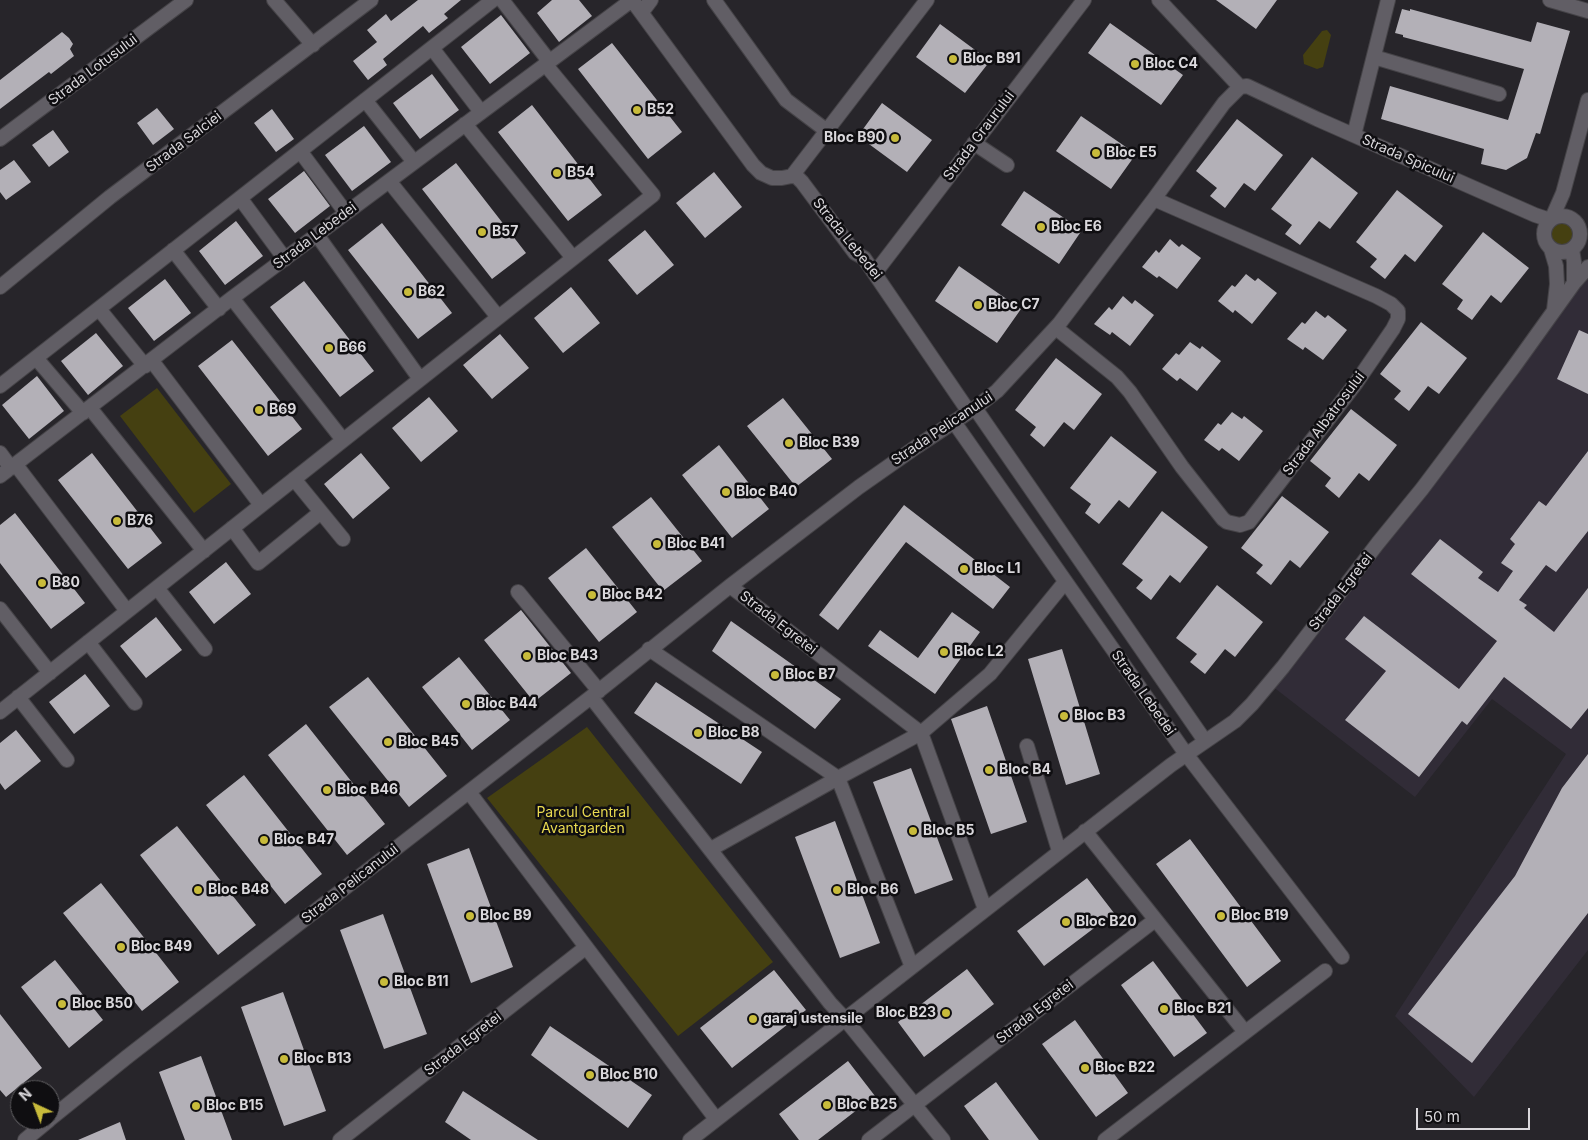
<!DOCTYPE html>
<html>
<head>
<meta charset="utf-8">
<style>
	body { margin:0 }
	#map { position:relative; width:1588px; height:1140px; overflow:hidden; background:#27252a; font-family:Inter,sans-serif }
	canvas { display:block }
	.north { position:absolute; left:10px; top:1080px; width:50px; height:50px; box-sizing:border-box; background:#0f0e11; border:1px solid #605f62; border-radius:50%; rotate:317deg; font-size:14px; font-weight:700; line-height:20px; text-align:center; color:#dad8dc }
	.north::after { content:''; display:block; margin:auto; width:18px; height:22px; background:#c8bb3b; clip-path:polygon(50% 0,100% 100%,50% 72%,0 100%) }
	.scale { position:absolute; left:1416px; top:1108px; width:114px; height:22px; box-sizing:border-box; border:2px solid #dad8dc; border-top:0; padding-left:6px; font-size:15px; line-height:18px; white-space:nowrap; color:#dad8dc; -webkit-text-stroke:4px #0f0e11; paint-order:stroke }
</style>
</head>
<body>
<div id="map">
<canvas width="1588" height="1140"></canvas>
<div class="north">N</div>
<div class="scale">50 m</div>
</div>
<script>
const c = document.querySelector('canvas').getContext('2d');
c.lineJoin = 'round';
function paint(path, color) { c.fillStyle = color; c.fill(path, 'evenodd'); }
const shape = rows => new Path2D(rows.map(r => 'M' + r).join(''));
function trace(path, color, width, dash) { c.strokeStyle = color; c.lineWidth = width; c.lineCap = dash ? 'butt' : 'round'; c.setLineDash(dash || []); c.stroke(path); }
function label(font, color, halo, rows, align = 'center') {
  c.font = font + ' Inter,sans-serif'; c.lineWidth = 5; c.setLineDash([]); c.textBaseline = 'middle'; c.strokeStyle = halo; c.fillStyle = color; for (const [text, x, y, turn = 0] of rows) {
    c.save(); c.translate(x, y); c.rotate((+turn || 0) * Math.PI / 180); c.textAlign = isNaN(turn) ? turn : align; if (halo) c.strokeText(text, 0, 0); c.fillText(text, 0, 0); c.restore();
  }
}
paint(shape([
	[1588,263,1588,950,1474,1097,1395,1016,1566,754,1492,699,1415,797,1272,686]
]), '#312c37');
paint(shape([
	[1327,30,1331,35,1323,67,1317,69,1304,64,1303,55,1322,31],
	'1549 234a12 12 0 1 1 24 0a12 12 0 1 1-24 0Z',
	[157,388,231,484,194,513,120,416],
	[587,727,773,962,678,1036,487,798]
]), '#454011');
paint(shape([
	[418,0,461,0,444,14,448,18,429,33,423,26,383,59,387,65,368,80,353,61,377,42,367,30,386,14,391,21],
	[552,0,579,0,592,16,559,42,537,13],
	[1216,0,1277,0,1256,29],
	[1402,9,1410,11,1410,9,1531,42,1537,22,1570,31,1540,134,1536,133,1527,158,1506,170,1481,164,1484,149,1381,119,1390,86,1508,120,1524,69,1403,37,1403,35,1395,33],
	[501,15,530,53,490,84,461,47],
	[1110,23,1183,75,1161,105,1088,53],
	[940,24,990,61,965,93,916,57],
	[62,32,69,38,73,44,70,49,74,56,51,74,49,72,0,109,0,80],
	[612,43,682,132,648,159,578,69],
	[432,74,459,110,420,139,393,103],
	[882,103,932,140,907,172,858,136],
	[532,105,602,195,568,221,498,132],
	[157,108,174,129,153,145,137,123],
	[272,109,294,139,276,152,254,123],
	[1081,116,1136,154,1111,189,1056,151],
	[1237,119,1283,155,1255,191,1244,183,1225,208,1210,196,1217,188,1196,171],
	[364,126,391,162,352,191,325,155],
	[53,130,69,152,49,167,32,145],
	[1312,157,1358,193,1330,229,1319,221,1300,245,1285,234,1292,225,1271,209],
	[14,160,31,182,6,200,0,192,0,170],
	[456,163,526,253,492,279,422,189],
	[304,171,330,206,295,233,268,199],
	[714,172,742,207,705,238,676,203],
	[1397,190,1443,226,1415,262,1405,254,1385,279,1370,267,1377,259,1356,242],
	[1024,191,1082,230,1059,264,1001,225],
	[236,221,263,256,225,285,199,251],
	[382,223,452,313,418,339,348,250],
	[645,230,674,265,637,295,608,260],
	[1483,232,1529,268,1501,303,1491,295,1472,320,1457,309,1463,300,1442,284],
	[1170,239,1179,247,1182,244,1201,258,1177,289,1159,276,1157,278,1142,267,1156,250,1159,253],
	[959,266,1021,309,997,343,935,301],
	[1246,274,1255,281,1258,278,1277,293,1252,324,1235,310,1233,313,1218,301,1232,285,1235,287],
	[165,279,191,313,154,341,128,308],
	[304,281,374,371,340,397,270,307],
	[571,287,600,323,563,353,534,318],
	[1123,296,1132,304,1135,300,1154,315,1130,346,1112,332,1110,335,1094,324,1109,307,1112,310],
	[1316,311,1325,318,1328,315,1347,330,1323,360,1305,347,1303,350,1287,339,1302,322,1305,324],
	[1421,322,1467,358,1439,394,1428,386,1409,411,1394,399,1401,391,1380,374],
	[1579,330,1588,334,1588,394,1557,379],
	[96,333,123,366,88,395,61,361],
	[500,334,529,368,492,399,463,365],
	[232,340,302,429,268,456,198,366],
	[1190,342,1200,349,1202,346,1221,361,1197,391,1180,378,1177,381,1162,369,1176,353,1179,355],
	[1056,358,1102,394,1074,430,1064,422,1044,447,1030,435,1036,427,1015,410],
	[37,376,64,411,29,439,2,405],
	[429,397,458,431,421,462,392,428],
	[783,398,832,459,796,487,747,426],
	[1351,409,1397,445,1369,481,1359,473,1339,498,1325,486,1331,478,1310,461],
	[1232,412,1242,419,1244,416,1263,431,1239,461,1222,448,1219,451,1204,440,1218,423,1221,425],
	[1111,436,1157,472,1129,508,1119,500,1099,524,1085,513,1091,504,1070,488],
	[719,445,769,509,732,538,682,475],
	[1588,451,1588,531,1556,572,1546,565,1519,600,1527,605,1524,608,1554,632,1588,588,1588,708,1571,729,1504,677,1467,725,1462,721,1419,777,1345,720,1386,671,1345,639,1364,616,1459,689,1497,641,1411,574,1440,539,1483,572,1478,578,1498,592,1513,571,1501,563,1515,544,1510,539,1539,501,1546,506],
	[92,453,162,543,128,569,58,480],
	[361,453,390,488,353,519,324,484],
	[1282,496,1329,532,1300,568,1290,560,1271,585,1256,573,1263,565,1241,548],
	[651,497,702,561,663,591,612,527],
	[904,505,1010,587,993,609,906,542,838,630,819,615],
	[1162,511,1208,547,1180,583,1170,575,1151,600,1136,588,1143,580,1122,564],
	[15,513,85,603,51,629,0,563,0,525],
	[586,548,637,612,599,642,548,578],
	[226,562,251,594,214,624,189,592],
	[1217,585,1263,622,1235,657,1225,649,1205,674,1190,662,1197,654,1176,638],
	[521,610,571,673,534,702,484,640],
	[952,612,980,632,935,694,868,646,880,630,918,658],
	[156,617,182,650,146,678,120,646],
	[731,621,841,699,815,729,712,651],
	[1062,649,1100,774,1066,785,1028,659],
	[459,657,510,720,472,750,422,687],
	[85,674,110,706,74,734,49,702],
	[368,677,447,776,409,807,329,707],
	[656,682,762,752,741,784,634,713],
	[987,706,1027,822,991,834,951,719],
	[306,724,385,824,347,855,268,755],
	[16,730,41,761,5,790,0,783,0,743],
	[1588,754,1588,913,1472,1063,1408,1014,1515,876,1562,788],
	[911,768,953,880,915,894,873,782],
	[244,775,322,874,285,904,206,805],
	[835,821,880,943,840,958,795,837],
	[177,826,256,925,218,955,140,855],
	[1190,839,1281,961,1247,987,1156,864],
	[469,848,513,967,471,983,427,864],
	[1087,878,1114,913,1044,966,1017,931],
	[101,883,179,982,142,1011,63,913],
	[383,914,427,1034,384,1049,340,930],
	[55,960,103,1020,69,1048,21,987],
	[1153,961,1207,1033,1174,1057,1121,985],
	[967,969,994,1004,924,1057,898,1022],
	[774,970,806,1010,732,1068,700,1028],
	[283,992,326,1111,284,1126,241,1007],
	[0,1014,42,1068,6,1097,0,1090],
	[1075,1020,1128,1093,1096,1117,1042,1044],
	[550,1026,652,1095,628,1128,531,1055],
	[201,1056,232,1140,185,1140,159,1072],
	[848,1061,875,1096,818,1140,799,1140,779,1114],
	[996,1082,1039,1140,989,1140,964,1106],
	[463,1091,538,1140,471,1140,445,1122],
	[120,1122,126,1140,78,1140]
]), '#b3b0b7');
const minor = shape([
	[274,0,313,45],
	[502,0,549,61],
	[714,0,786,100,827,131],
	[1159,0,1240,87],
	[1550,0,1588,11],
	[642,12,651,0],
	[432,48,481,112],
	[1374,57,1499,94],
	[1240,87,1247,86,1317,119,1535,215,1550,220],
	[365,100,414,162],
	[465,124,573,258],
	[1354,135,1388,0],
	[0,139,186,0],
	[974,143,1007,165],
	[300,151,346,213],
	[792,176,927,0],
	[389,181,498,317],
	[240,198,285,259],
	'1544 234a18 18 0 1 1 36 0a18 18 0 1 1-36 0Z',
	[1552,218,1563,193,1588,100],
	[317,235,420,379],
	[1551,249,1556,266,1557,284,1554,310],
	[1572,249,1574,262,1574,283],
	[173,250,219,309],
	[875,273,1084,0],
	[0,287,110,197,371,0],
	[232,298,343,440],
	[99,309,145,366],
	[1056,328,1117,377,1130,392,1182,467,1223,519,1227,522,1240,525,1249,522,1356,383,1393,329,1398,319,1398,311,1391,304,1376,296,1154,199],
	[36,358,83,413],
	[152,361,261,505],
	[0,386,493,0],
	[90,408,204,551],
	[975,408,1205,741],
	[954,422,1186,754,1342,957],
	[0,453,11,468],
	[16,465,127,611],
	[0,476,232,298,632,0,753,165,761,173,772,178,782,178,792,176,797,177,802,182,855,253,864,258,969,412],
	[294,479,343,539],
	[232,528,258,563,321,512],
	[730,586,921,733,985,909],
	[157,588,205,649],
	[518,592,599,691],
	[0,609,50,673],
	[88,642,135,703],
	[649,649,838,778,912,967],
	[18,697,67,760],
	[591,697,830,1003,845,1019,943,1140],
	[0,712,653,195,545,64],
	[1027,746,1059,851],
	[469,792,716,1119],
	[1085,831,1245,1032],
	[711,849,838,778,921,733,990,674,1065,582],
	[50,1119,127,1057,591,697,730,586,859,487,916,447,975,408,997,391,1059,324,1154,199,1224,103,1240,87],
	[25,1140,49,1120],
	[340,1140,585,948],
	[690,1140,1171,765,1235,721,1252,704,1283,667,1378,543,1422,489,1513,368,1574,283,1588,267],
	[869,1140,1155,920],
	[1105,1140,1325,971]
]);
trace(minor, '#454347', 16);
trace(minor, '#615e65', 14);
for (const [x, y, r, color] of [
	[953,59,5,"#c8bb3b"],
	[1135,64,5,"#c8bb3b"],
	[637,110,5,"#c8bb3b"],
	[895,138,5,"#c8bb3b"],
	[1096,153,5,"#c8bb3b"],
	[557,173,5,"#c8bb3b"],
	[1041,227,5,"#c8bb3b"],
	[482,232,5,"#c8bb3b"],
	[408,292,5,"#c8bb3b"],
	[978,305,5,"#c8bb3b"],
	[329,348,5,"#c8bb3b"],
	[259,410,5,"#c8bb3b"],
	[789,443,5,"#c8bb3b"],
	[726,492,5,"#c8bb3b"],
	[117,521,5,"#c8bb3b"],
	[657,544,5,"#c8bb3b"],
	[964,569,5,"#c8bb3b"],
	[42,583,5,"#c8bb3b"],
	[592,595,5,"#c8bb3b"],
	[944,652,5,"#c8bb3b"],
	[527,656,5,"#c8bb3b"],
	[775,675,5,"#c8bb3b"],
	[466,704,5,"#c8bb3b"],
	[1064,716,5,"#c8bb3b"],
	[698,733,5,"#c8bb3b"],
	[388,742,5,"#c8bb3b"],
	[989,770,5,"#c8bb3b"],
	[327,790,5,"#c8bb3b"],
	[913,831,5,"#c8bb3b"],
	[264,840,5,"#c8bb3b"],
	[198,890,5,"#c8bb3b"],
	[837,890,5,"#c8bb3b"],
	[470,916,5,"#c8bb3b"],
	[1221,916,5,"#c8bb3b"],
	[1066,922,5,"#c8bb3b"],
	[121,947,5,"#c8bb3b"],
	[384,982,5,"#c8bb3b"],
	[62,1004,5,"#c8bb3b"],
	[1164,1009,5,"#c8bb3b"],
	[946,1013,5,"#c8bb3b"],
	[753,1019,5,"#c8bb3b"],
	[284,1059,5,"#c8bb3b"],
	[1085,1068,5,"#c8bb3b"],
	[590,1075,5,"#c8bb3b"],
	[827,1105,5,"#c8bb3b"],
	[196,1106,5,"#c8bb3b"]
]) { const dot = new Path2D(); dot.arc(x, y, r, 0, 2 * Math.PI); c.fillStyle = color; c.fill(dot); trace(dot, '#0f0e11', 2); }
label('bold 14px', '#dad8dc', '#0f0e11', [
	["Bloc B91",963,59],
	["Bloc C4",1145,64],
	["B52",647,110],
	["Bloc B90",885,138,"right"],
	["Bloc E5",1106,153],
	["B54",567,173],
	["Bloc E6",1051,227],
	["B57",492,232],
	["B62",418,292],
	["Bloc C7",988,305],
	["B66",339,348],
	["B69",269,410],
	["Bloc B39",799,443],
	["Bloc B40",736,492],
	["B76",127,521],
	["Bloc B41",667,544],
	["Bloc L1",974,569],
	["B80",52,583],
	["Bloc B42",602,595],
	["Bloc L2",954,652],
	["Bloc B43",537,656],
	["Bloc B7",785,675],
	["Bloc B44",476,704],
	["Bloc B3",1074,716],
	["Bloc B8",708,733],
	["Bloc B45",398,742],
	["Bloc B4",999,770],
	["Bloc B46",337,790],
	["Bloc B5",923,831],
	["Bloc B47",274,840],
	["Bloc B48",208,890],
	["Bloc B6",847,890],
	["Bloc B9",480,916],
	["Bloc B19",1231,916],
	["Bloc B20",1076,922],
	["Bloc B49",131,947],
	["Bloc B11",394,982],
	["Bloc B50",72,1004],
	["Bloc B21",1174,1009],
	["Bloc B23",936,1013,"right"],
	["garaj ustensile",763,1019],
	["Bloc B13",294,1059],
	["Bloc B22",1095,1068],
	["Bloc B10",600,1075],
	["Bloc B25",837,1105],
	["Bloc B15",206,1106]
], 'left');
label('14px', '#dad8dc', '#0f0e11', [
	["Strada Lotusului",93,70,-37],
	["Strada Graurului",979,136,-53],
	["Strada Salciei",184,142,-37],
	["Strada Spicului",1408,159,24],
	["Strada Lebedei",315,236,-37],
	["Strada Lebedei",847,239,51],
	["Strada Albatrosului",1324,424,-53],
	["Strada Pelicanului",942,429,-34],
	["Strada Egretei",1341,592,-52],
	["Strada Egretei",778,623,38],
	["Strada Lebedei",1143,693,55],
	["Strada Pelicanului",350,884,-38],
	["Strada Egretei",1035,1012,-38],
	["Strada Egretei",463,1044,-38]
]);
label('14px', '#e9da50', '#0f0e11', [
	["Parcul Central",583,813],
	["Avantgarden",583,829]
]);
</script>
</body>
</html>
